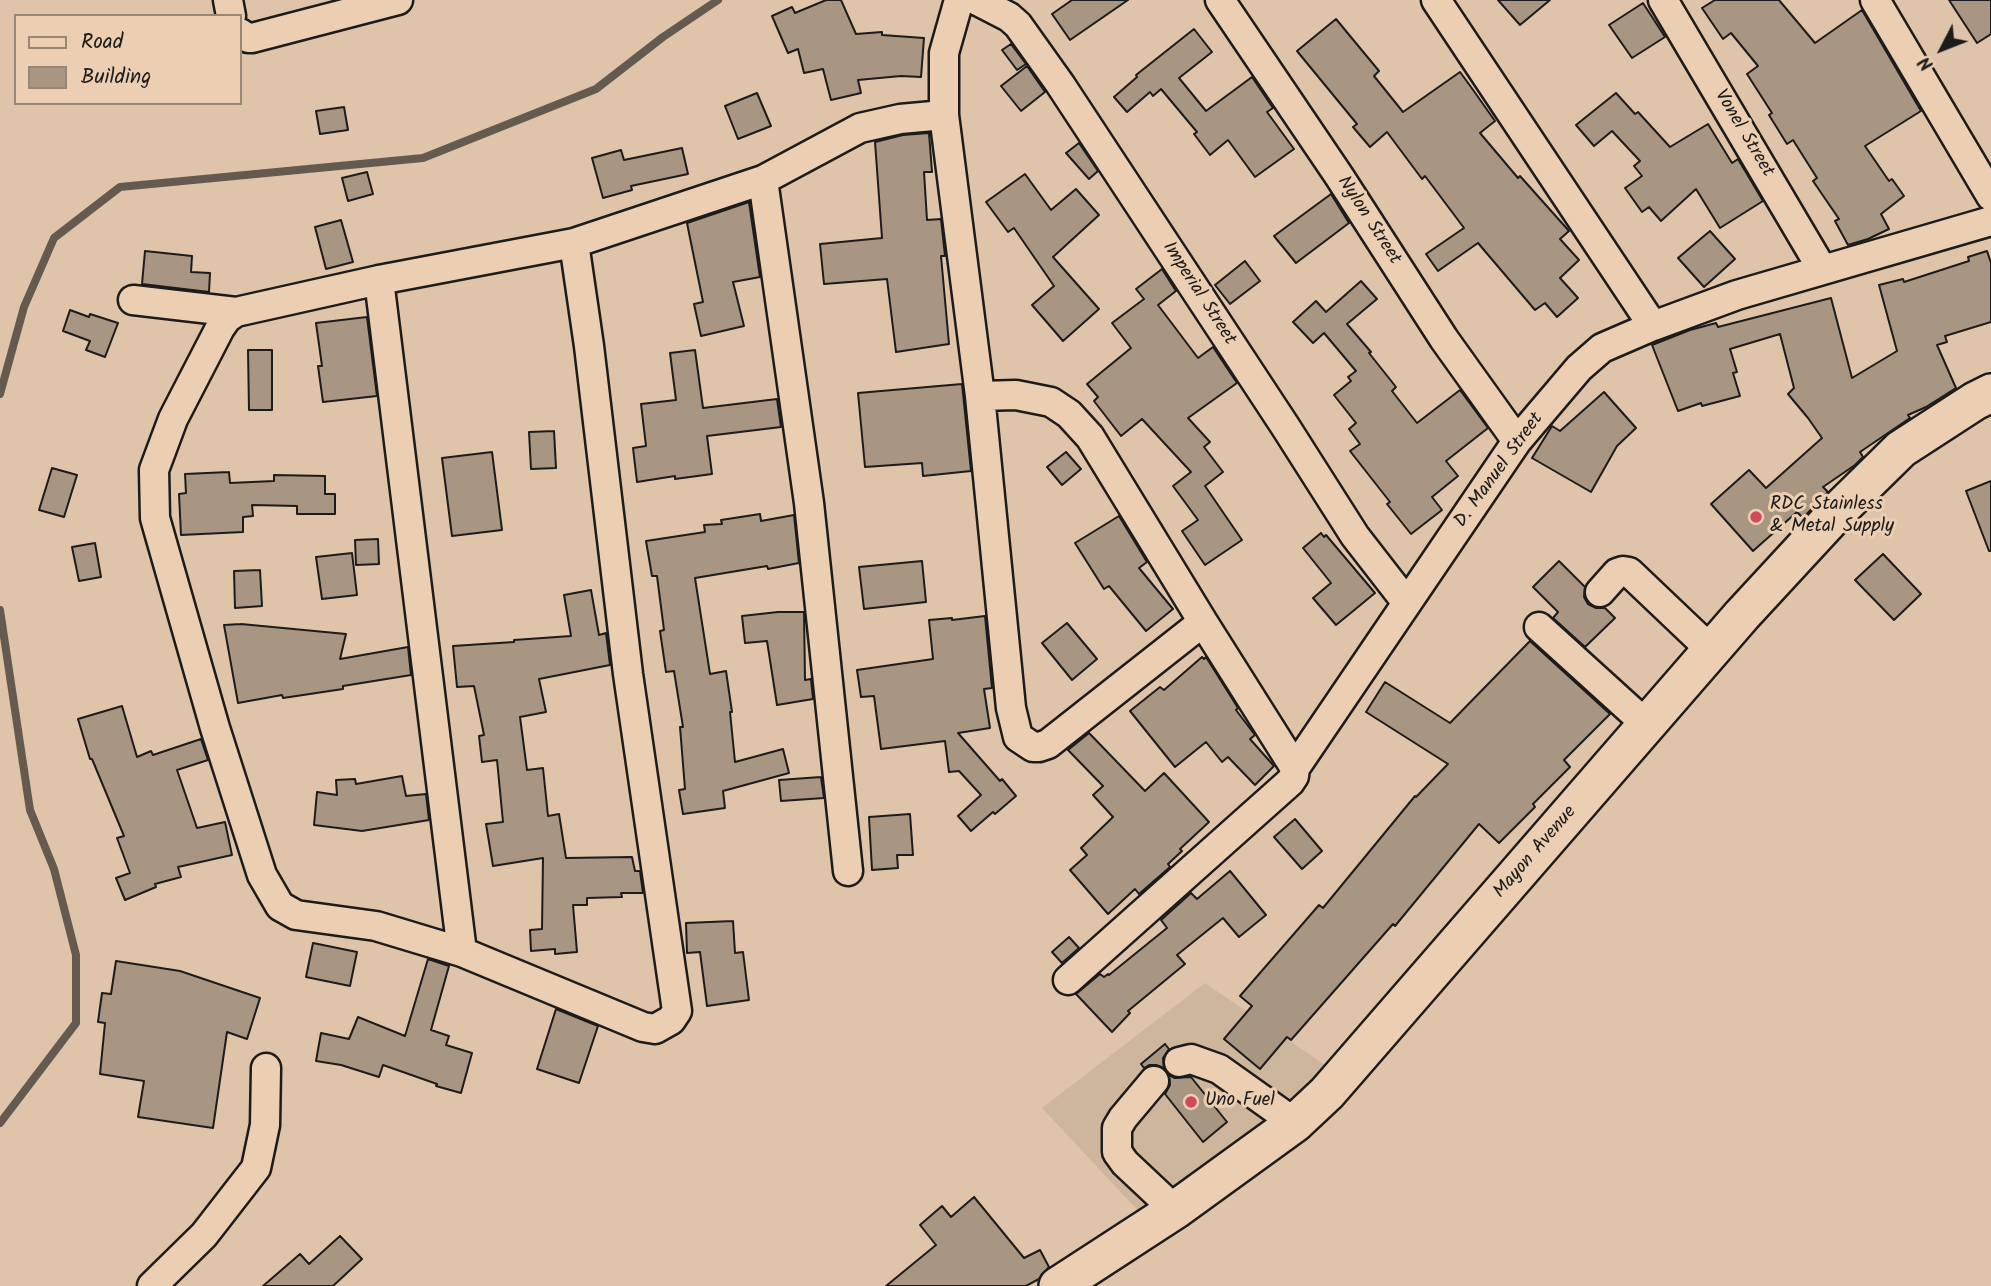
<!DOCTYPE html>
<html>
<head>
<meta charset="utf-8">
<style>
	body { margin:0 }
	#map { position:relative; width:1991px; height:1286px; overflow:hidden; background:#dfc4a9; font-family:Kalam,sans-serif }
	canvas { display:block }
	.legend { position:absolute; left:14px; top:14px; width:228px; height:91px; box-sizing:border-box; background:#eccfb2; border:2px solid #998776; margin:0; padding:9px 12px; list-style:none; font-size:21px; color:#1c1c1c }
	.legend li { display:flex; align-items:center; gap:14px; height:35px }
	.legend b { width:35px; border:2px solid #998776 }
	.north { position:absolute; left:1907px; top:14px; width:70px; height:70px; -webkit-text-stroke:5px #eccfb2; paint-order:stroke; rotate:228deg; font-size:19px; font-weight:700; line-height:28px; text-align:center; color:#1c1c1c }
	.north::after { content:''; display:block; margin:auto; width:24px; height:32px; background:#1c1c1c; clip-path:polygon(50% 0,100% 100%,50% 72%,0 100%) }
</style>
</head>
<body>
<div id="map">
<canvas width="1991" height="1286"></canvas>
<ul class="legend">
<li><b style="height:9px;background:#eccfb2"></b>Road</li>
<li><b style="height:19px;background:#a89582"></b>Building</li>
</ul>
<div class="north">N</div>
</div>
<script>
const c = document.querySelector('canvas').getContext('2d');
c.lineJoin = 'round';
function paint(path, color) { c.fillStyle = color; c.fill(path, 'evenodd'); }
const shape = rows => new Path2D(rows.map(r => 'M' + r).join(''));
function trace(path, color, width, dash) { c.strokeStyle = color; c.lineWidth = width; c.lineCap = dash ? 'butt' : 'round'; c.setLineDash(dash || []); c.stroke(path); }
function label(font, color, halo, rows, align = 'center') {
  c.font = font + ' Kalam,sans-serif'; c.lineWidth = 6; c.setLineDash([]); c.textBaseline = 'middle'; c.strokeStyle = halo; c.fillStyle = color; for (const [text, x, y, turn = 0] of rows) {
    c.save(); c.translate(x, y); c.rotate((+turn || 0) * Math.PI / 180); c.textAlign = isNaN(turn) ? turn : align; if (halo) c.strokeText(text, 0, 0); c.fillText(text, 0, 0); c.restore();
  }
}
paint(shape([
	[1205,983,1328,1067,1272,1120,1143,1216,1042,1108]
]), '#ceb69d');
trace(shape([
	[0,394,24,307,54,238,120,187,423,158,596,89,663,37,718,0],
	[0,610,30,810,54,869,76,955,76,1023,0,1123]
]), '#655a50', 8);
const building = shape([
	[826,0,841,0,856,34,882,32,882,35,924,38,921,77,901,76,858,80,861,93,831,100,823,69,804,73,798,49,788,53,772,16,792,7,795,13,826,0],
	[1072,0,1128,0,1070,40,1052,14,1072,0],
	[1498,0,1550,0,1520,25,1498,0],
	[1715,0,1779,0,1815,43,1862,10,1921,111,1865,146,1889,181,1892,179,1904,196,1881,214,1889,229,1868,239,1848,245,1835,221,1839,219,1813,181,1817,178,1793,140,1787,144,1769,115,1772,113,1747,74,1758,66,1731,33,1723,39,1702,8,1715,0],
	[1949,0,1991,0,1991,34,1977,43,1949,0],
	[1643,3,1665,37,1632,58,1609,25,1643,3],
	[1336,19,1379,71,1374,76,1403,112,1460,72,1471,87,1495,121,1480,133,1518,178,1520,176,1569,231,1560,239,1579,260,1560,278,1578,298,1557,317,1545,303,1535,310,1478,243,1438,271,1426,254,1464,228,1425,176,1422,179,1387,132,1370,147,1353,127,1357,124,1297,51,1336,19],
	[1194,29,1212,52,1179,78,1206,111,1252,77,1273,108,1267,112,1294,149,1255,177,1228,140,1210,155,1194,134,1197,132,1161,89,1153,96,1150,92,1127,112,1114,97,1137,77,1136,75,1194,29],
	[1011,44,1026,64,1017,70,1002,50,1011,44],
	[1027,66,1045,92,1021,111,1001,86,1027,66],
	[757,93,771,126,738,139,725,106,757,93],
	[1616,93,1635,114,1638,112,1670,147,1708,124,1732,163,1738,159,1763,201,1720,228,1696,189,1661,221,1649,207,1642,212,1625,188,1642,176,1634,166,1640,161,1612,131,1594,146,1576,125,1616,93],
	[344,107,348,130,320,134,316,111,344,107],
	[929,133,932,172,924,172,927,220,941,219,945,256,941,256,949,344,896,352,887,279,824,284,820,244,882,238,875,142,903,135,929,133],
	[1079,143,1098,171,1089,179,1066,153,1079,143],
	[682,148,688,174,631,186,632,190,603,198,592,158,621,150,624,160,682,148],
	[367,172,373,194,348,201,342,178,367,172],
	[1025,174,1051,210,1076,189,1099,215,1053,257,1099,309,1063,341,1032,305,1054,286,1014,228,1008,232,986,202,1025,174],
	[1331,194,1349,223,1296,263,1274,236,1331,194],
	[749,202,760,277,733,282,744,326,701,336,694,304,703,302,687,223,749,202],
	[341,220,353,262,326,269,315,227,341,220],
	[1710,231,1735,259,1704,287,1678,258,1710,231],
	[145,251,192,256,191,272,210,273,209,292,142,284,145,251],
	[1987,251,1991,263,1991,322,1945,336,1947,342,1937,345,1956,388,1926,407,1908,415,1910,418,1860,452,1863,457,1855,465,1823,487,1828,492,1803,518,1797,512,1753,551,1711,504,1749,470,1766,488,1822,438,1808,418,1788,394,1794,388,1780,334,1730,349,1737,372,1733,373,1740,396,1702,406,1701,403,1678,411,1652,345,1690,330,1716,323,1718,327,1831,298,1852,378,1897,351,1879,285,1903,279,1904,282,1969,261,1968,257,1987,251],
	[1245,261,1260,281,1230,304,1215,285,1245,261],
	[1162,269,1176,291,1158,305,1198,358,1213,347,1237,383,1188,418,1210,442,1204,447,1223,472,1205,486,1242,540,1205,565,1182,531,1198,520,1173,486,1191,472,1142,419,1121,436,1094,401,1098,397,1087,384,1131,348,1112,323,1144,299,1136,289,1162,269],
	[1361,281,1377,299,1347,324,1371,352,1369,353,1396,387,1392,391,1417,423,1460,390,1488,428,1446,461,1458,476,1432,497,1442,510,1411,534,1387,504,1390,502,1350,451,1360,444,1349,429,1356,423,1334,395,1351,381,1348,377,1356,371,1324,333,1313,343,1293,322,1316,301,1326,312,1361,281],
	[70,310,89,317,90,314,118,323,105,357,86,350,90,341,63,331,70,310],
	[367,317,377,396,323,402,318,366,322,366,316,323,367,317],
	[248,350,272,350,272,410,249,410,248,350],
	[695,350,703,408,777,399,781,427,707,436,712,474,675,479,675,476,637,482,633,448,646,446,641,404,676,400,670,353,695,350],
	[962,384,971,471,923,476,922,463,865,467,858,393,962,384],
	[1604,392,1636,428,1617,446,1591,492,1532,458,1552,426,1560,431,1604,392],
	[554,431,556,468,531,469,529,432,554,431],
	[492,452,502,530,452,536,442,458,492,452],
	[1066,452,1081,469,1062,485,1047,467,1066,452],
	[52,468,77,475,64,517,39,510,52,468],
	[229,472,230,483,274,481,274,475,325,476,325,494,335,494,335,514,297,514,297,506,252,505,253,516,243,517,243,532,181,535,179,494,186,493,185,474,229,472],
	[1991,481,1991,551,1989,551,1966,491,1991,481],
	[760,514,761,521,794,515,799,563,768,569,767,566,695,578,710,674,726,671,732,712,730,712,735,762,783,749,789,773,723,791,725,808,683,814,679,790,685,789,680,727,683,727,674,671,666,672,660,631,664,630,657,576,652,576,646,541,705,532,704,525,722,524,721,520,760,514],
	[1119,516,1147,562,1139,568,1173,609,1146,631,1109,586,1104,589,1075,543,1119,516],
	[1321,533,1324,537,1326,535,1375,593,1336,625,1313,598,1331,583,1303,548,1321,533],
	[378,539,379,564,356,565,355,540,378,539],
	[95,543,101,577,79,581,72,547,95,543],
	[352,553,357,595,322,599,316,557,352,553],
	[1883,554,1921,594,1894,620,1855,580,1883,554],
	[922,561,926,602,864,609,859,567,922,561],
	[1559,561,1585,587,1584,597,1588,604,1596,608,1605,608,1615,618,1585,647,1553,618,1558,612,1533,587,1559,561],
	[260,570,262,606,235,608,234,571,260,570],
	[591,590,599,635,606,633,610,665,539,679,546,712,520,717,527,770,543,768,548,816,559,814,566,858,632,857,635,871,640,871,643,893,621,893,622,897,587,898,587,905,573,905,577,952,555,954,555,949,531,951,530,930,542,929,543,858,493,866,486,824,503,822,497,760,482,762,479,736,484,735,474,686,457,687,453,646,514,642,514,640,571,636,564,595,591,590],
	[778,612,804,612,805,680,811,679,813,699,777,705,767,641,745,643,742,616,778,612],
	[985,616,992,688,984,689,990,728,958,733,1000,781,1002,779,1016,796,995,814,993,812,971,831,958,816,981,795,959,771,949,772,945,741,881,749,874,696,861,697,857,670,933,659,929,620,952,618,952,620,985,616],
	[1067,623,1097,659,1072,680,1042,643,1067,623],
	[241,624,346,634,340,659,408,647,411,675,343,686,343,689,283,698,282,695,238,703,224,625,241,624],
	[1530,641,1610,714,1564,760,1570,767,1533,804,1535,807,1499,843,1479,824,1395,926,1393,924,1291,1040,1287,1037,1260,1069,1224,1039,1252,1006,1240,996,1319,905,1323,908,1415,796,1416,797,1448,764,1366,712,1385,682,1450,723,1530,641],
	[1202,657,1204,659,1206,657,1238,708,1236,710,1255,735,1250,739,1274,766,1255,785,1228,757,1222,762,1206,742,1175,767,1130,711,1160,687,1164,690,1202,657],
	[122,706,137,757,151,751,153,755,201,739,208,760,177,770,197,828,225,822,232,855,178,867,181,877,155,884,156,887,125,900,116,878,130,873,117,838,124,836,92,759,90,759,78,719,122,706],
	[1089,733,1145,791,1164,773,1209,822,1180,849,1182,851,1168,864,1170,867,1139,894,1135,889,1108,914,1070,870,1087,855,1081,848,1113,817,1093,795,1103,786,1068,750,1089,733],
	[402,776,406,796,426,794,429,820,362,831,314,825,317,792,337,795,336,780,355,779,356,784,402,776],
	[821,777,824,798,781,801,779,780,821,777],
	[910,814,913,855,897,855,898,868,872,870,869,817,910,814],
	[1295,819,1322,851,1302,869,1274,837,1295,819],
	[1230,871,1266,915,1239,937,1223,918,1177,955,1185,964,1128,1011,1130,1013,1112,1032,1076,994,1100,974,1104,977,1108,974,1109,975,1167,928,1161,920,1191,893,1197,899,1230,871],
	[733,921,735,953,743,952,749,1000,707,1006,700,952,687,953,686,923,733,921],
	[1069,937,1079,948,1062,963,1052,952,1069,937],
	[313,943,357,952,350,986,306,977,313,943],
	[428,959,449,966,431,1030,449,1036,446,1045,472,1053,461,1093,436,1086,437,1084,383,1065,379,1077,341,1065,316,1061,321,1033,349,1039,358,1017,405,1036,428,959],
	[116,961,180,971,260,998,247,1039,227,1032,213,1128,138,1117,144,1081,100,1074,105,1023,98,1022,102,993,111,994,116,961],
	[556,1009,598,1026,579,1083,537,1069,556,1009],
	[1165,1044,1169,1049,1163,1058,1164,1068,1156,1065,1149,1065,1144,1068,1141,1064,1165,1044],
	[1169,1075,1175,1078,1191,1077,1227,1122,1203,1142,1165,1094,1170,1085,1169,1075],
	[974,1197,1024,1258,1040,1250,1049,1267,1039,1279,1026,1286,886,1286,936,1245,920,1225,942,1206,951,1217,974,1197],
	[340,1236,362,1259,333,1286,263,1286,300,1254,309,1264,340,1236]
]);
paint(building, '#a89582');
trace(building, '#1c1c1c', 2);
const minor = shape([
	[228,0,231,16],
	[959,0,944,53,944,115,980,396,1011,708,1018,737,1033,747,1039,747,1048,744,1203,622],
	[976,0,1009,17,1018,25,1060,84,1285,426,1355,536,1407,603],
	[1220,0,1339,176,1444,339,1517,441],
	[1436,0,1653,326],
	[1663,0,1822,269],
	[1875,0,1991,196],
	[240,33,248,38,252,38,398,0],
	[763,180,809,503,848,871],
	[379,280,462,952],
	[133,300,236,312,379,280,574,243,763,180,860,128,900,119,944,115],
	[236,312,227,318,220,328,173,419,154,470,155,518,215,728,262,875,280,906,296,915,376,926,462,952,643,1027,655,1029,671,1020,677,1011,628,674,589,346,574,243],
	[980,396,1016,395,1051,402,1069,414,1090,437,1203,622,1295,768],
	[1600,592,1617,573,1623,571,1629,572,1711,650],
	[1539,627,1647,725],
	[1068,980,1290,782,1294,776,1295,768,1517,441,1579,368,1602,348,1653,326,1737,295,1991,221],
	[1179,1062,1191,1059,1219,1069,1295,1123],
	[1154,1081,1123,1118,1117,1128,1117,1152,1125,1163,1175,1210],
	[152,1286,204,1235,256,1168,265,1125,266,1068]
]);
const major = shape([
	[1058,1286,1175,1210,1295,1123,1327,1093,1742,615,1839,510,1901,449,1975,401,1991,393]
]);
trace(minor, '#1c1c1c', 33);
trace(major, '#1c1c1c', 42);
trace(minor, '#eccfb2', 28);
trace(major, '#eccfb2', 37);
for (const [x, y, r, color] of [
	[1756,517,7,"#d1495b"],
	[1191,1102,7,"#d1495b"]
]) { const dot = new Path2D(); dot.arc(x, y, r, 0, 2 * Math.PI); c.fillStyle = color; c.fill(dot); trace(dot, '#eccfb2', 2.5); }
label('19px', '#1c1c1c', '#eccfb2', [
	["Vonel Street",1743,134,59],
	["Nylon Street",1368,221,57],
	["Imperial Street",1198,294,57],
	["D. Manuel Street",1500,471,-54],
	["Mayon Avenue",1536,853,-49]
]);
label('19px', '#1c1c1c', '#eccfb2', [
	["RDC Stainless",1770,506],
	["& Metal Supply",1770,528],
	["Uno Fuel",1205,1102]
], 'left');
</script>
</body>
</html>
